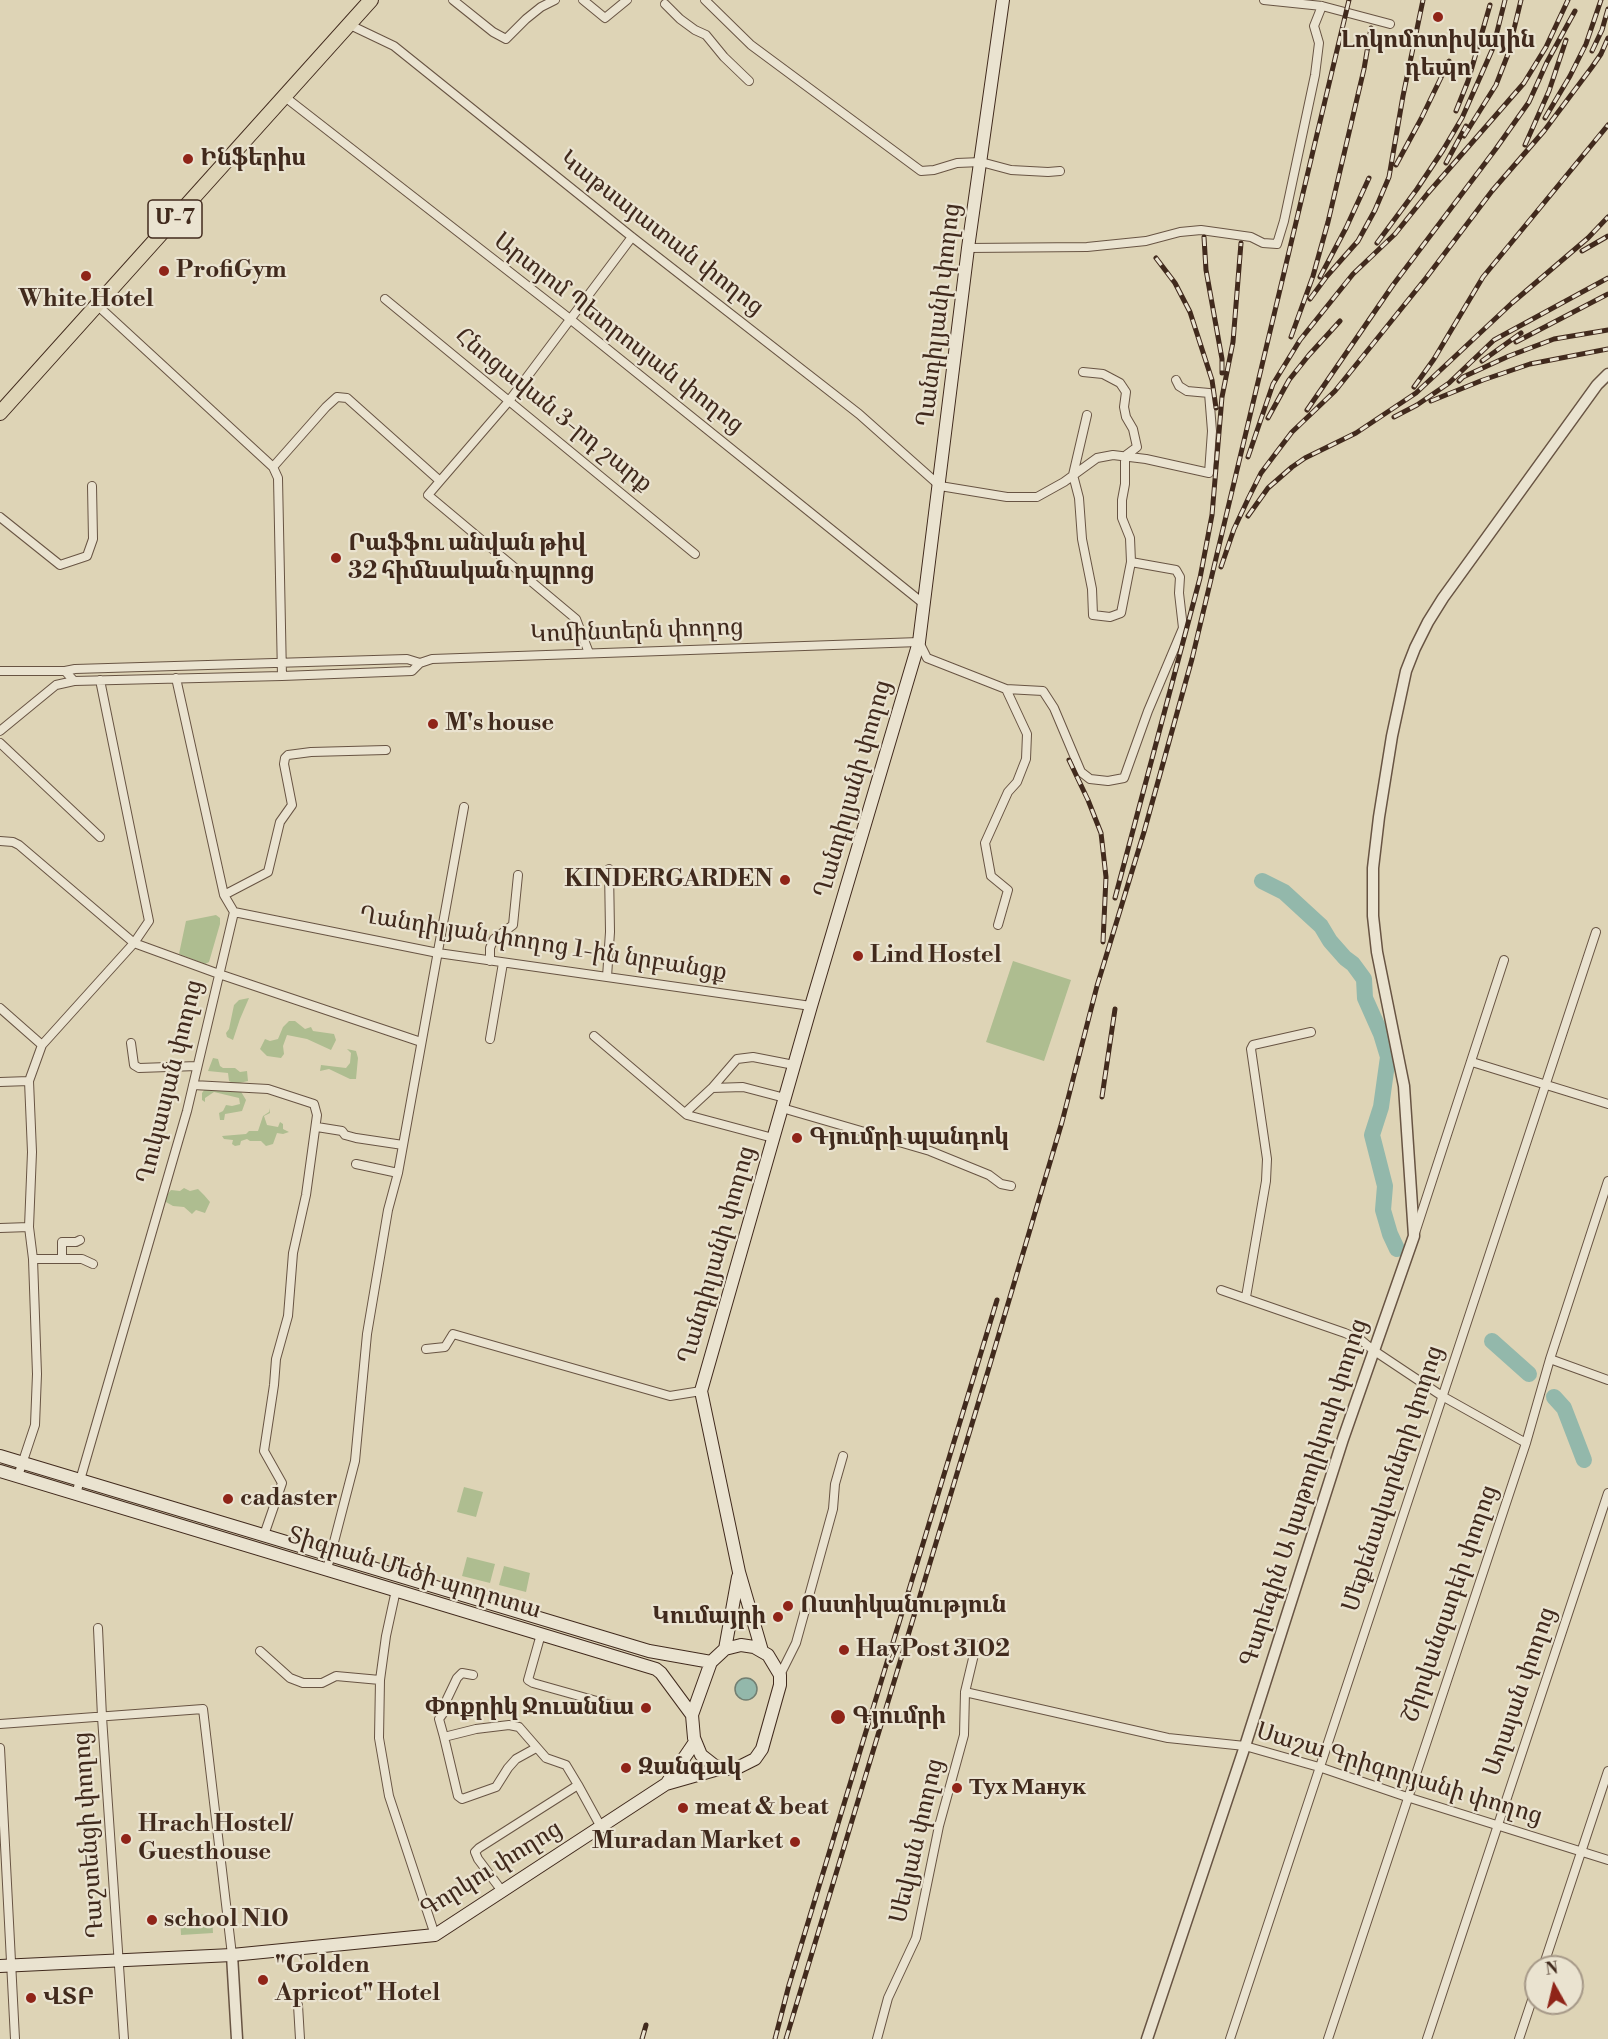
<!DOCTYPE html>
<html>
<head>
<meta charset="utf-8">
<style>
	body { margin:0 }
	#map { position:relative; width:1608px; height:2039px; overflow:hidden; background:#ded4b6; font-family:"Libre Bodoni",serif }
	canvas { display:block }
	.north { position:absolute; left:1524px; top:1955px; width:60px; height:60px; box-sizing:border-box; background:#eae3d0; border:2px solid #a69988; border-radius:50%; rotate:352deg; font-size:16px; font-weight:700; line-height:24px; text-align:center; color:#412a1d }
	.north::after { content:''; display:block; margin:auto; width:21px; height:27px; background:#8f2418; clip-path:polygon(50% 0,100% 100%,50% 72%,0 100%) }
</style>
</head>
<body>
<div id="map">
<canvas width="1608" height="2039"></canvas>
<div class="north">N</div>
</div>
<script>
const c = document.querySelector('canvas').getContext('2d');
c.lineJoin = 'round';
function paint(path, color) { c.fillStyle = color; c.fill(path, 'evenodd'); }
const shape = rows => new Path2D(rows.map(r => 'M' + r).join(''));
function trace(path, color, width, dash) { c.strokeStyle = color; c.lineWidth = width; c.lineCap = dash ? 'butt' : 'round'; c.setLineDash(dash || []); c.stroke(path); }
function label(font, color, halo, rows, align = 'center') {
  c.font = font + ' "Libre Bodoni","Noto Serif Armenian",serif'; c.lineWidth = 4.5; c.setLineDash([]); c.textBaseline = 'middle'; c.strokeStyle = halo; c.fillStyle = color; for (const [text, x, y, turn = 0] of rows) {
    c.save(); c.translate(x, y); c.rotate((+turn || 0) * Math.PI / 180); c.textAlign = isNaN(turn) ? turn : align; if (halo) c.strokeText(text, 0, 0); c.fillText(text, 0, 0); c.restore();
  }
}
paint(shape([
	[216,915,220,918,220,924,209,962,205,964,179,954,186,921],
	[1013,961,1071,980,1044,1061,986,1042],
	[249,998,240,1019,233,1040,227,1037,226,1033,229,1029,234,1005,239,1000],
	[289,1021,295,1021,305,1029,311,1027,313,1031,334,1034,336,1040,331,1050,307,1039,287,1035,283,1046,284,1054,281,1058,267,1056,260,1049,265,1039,270,1041,278,1039,283,1027],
	[347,1049,356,1051,358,1058,356,1079,350,1079,329,1069,320,1071,321,1065,346,1068,350,1063,351,1053],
	[213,1058,218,1059,220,1066,223,1068,235,1068,240,1072,247,1071,248,1081,235,1084,229,1081,228,1073,208,1071],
	[205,1089,240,1090,246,1100,242,1111,225,1114,224,1120,220,1120,219,1113,223,1111,226,1105,232,1106,240,1104,239,1098,214,1092,205,1098,205,1102,202,1100,202,1093],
	[269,1108,270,1113,264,1116,267,1125,278,1127,280,1122,283,1124,283,1129,289,1132,283,1134,277,1133,273,1144,266,1146,261,1141,250,1141,247,1139,241,1141,240,1145,235,1146,232,1144,233,1140,224,1139,222,1136,246,1134,249,1131,258,1131,263,1116,269,1112],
	[184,1188,190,1191,198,1189,204,1195,210,1202,205,1213,196,1210,192,1214,184,1207,173,1206,166,1202,166,1196,171,1190,180,1191],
	[464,1487,483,1492,476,1517,457,1512],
	[467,1557,495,1564,490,1583,462,1576],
	[504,1566,530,1573,526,1592,499,1585],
	[212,1914,213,1933,181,1935,180,1916]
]), '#aebd90');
const water = shape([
	'735 1689a11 11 0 1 1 22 0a11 11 0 1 1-22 0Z'
]);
paint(water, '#93b8ab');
trace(water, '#727f72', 1.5);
trace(shape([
	[1262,881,1284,892,1321,926,1330,941,1345,958,1353,964,1364,979,1365,998,1381,1034,1388,1057,1381,1107,1372,1135,1385,1186,1383,1210,1390,1234,1397,1249],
	[1492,1341,1529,1374],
	[1554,1397,1564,1408,1584,1460]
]), '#93b8ab', 16);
const minor = shape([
	[453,0,493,32,506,39,526,19,541,7,555,0],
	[583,0,605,18,627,0],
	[705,0,751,45,921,171,934,170,957,163,981,162,1011,170,1048,172,1060,171],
	[1264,0,1322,6,1390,24],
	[665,4,680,19,695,30,706,35,724,57,749,81],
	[350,25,394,46,632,237,859,414,940,486,1007,497,1037,497,1064,482,1097,458,1113,455,1146,459,1209,473,1212,431,1209,393,1187,391,1179,386,1176,380],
	[285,97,570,319,924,604],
	[968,248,1087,247,1146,241,1180,232,1201,230,1251,237,1263,243,1277,244,1284,221,1315,75,1319,43,1314,26,1322,6],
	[385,299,695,554],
	[97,305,273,467,278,478,282,676],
	[1087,415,1073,475,1079,498,1082,539,1092,589,1093,615,1110,617,1121,613,1131,562],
	[273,467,326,407,337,397,347,398,440,481,428,495,576,619,589,653],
	[440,481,509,401,632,237],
	[0,517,60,565,87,556,93,539,92,486],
	[0,671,65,671,74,681,282,676,412,671,420,663,432,659,919,642,927,658,1006,689,1027,734,1026,759,1017,782,1008,792,985,843,991,876,1008,890,998,925],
	[65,671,75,669,407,659,420,663],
	[1006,689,1043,691,1054,708,1081,772,1090,779,1108,781,1124,778,1148,711,1183,628,1179,593,1180,577,1176,570,1131,562,1130,538,1122,518,1122,500,1125,484,1125,456,1137,447,1133,429,1126,417,1124,407,1126,392,1120,383,1103,374,1083,372],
	[0,731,56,685,74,681],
	[0,743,100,837],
	[0,841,13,842,19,845,134,943,219,974,421,1042],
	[224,895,268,872,280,822,292,805,284,764,285,758,288,755,311,752,386,750],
	[234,912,438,953,811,1006],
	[490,961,490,948,494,939,513,925,518,875],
	[607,977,610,932,609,869],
	[0,1008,42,1045],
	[594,1036,687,1115,773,1138],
	[490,1039,503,963],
	[131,1043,134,1065,139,1068,197,1066],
	[1472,1062,1608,1104],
	[0,1082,29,1081],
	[193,1085,268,1089,314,1104,317,1115,306,1195,293,1253,288,1316,276,1359,274,1385,264,1451,282,1483,264,1535],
	[712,1088,737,1059,753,1057,794,1065],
	[782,1108,930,1151,989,1175,1001,1184,1011,1186],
	[685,1113,712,1088,743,1087,785,1098],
	[317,1127,342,1131,345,1135,356,1138,403,1145],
	[356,1164,398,1173],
	[0,1228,29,1227],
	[1415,1233,1504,960],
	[33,1259,82,1259,93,1264],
	[62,1259,62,1242,76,1242,80,1240],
	[1221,1290,1345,1333,1361,1340,1373,1350,1442,1396,1526,1443],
	[1246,1297,1266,1181,1267,1159,1251,1049,1253,1045,1311,1032],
	[426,1349,445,1347,453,1334,670,1396,701,1391],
	[1550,1359,1608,1380],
	[18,1476,35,1425,37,1374,33,1259,29,1227,32,1152,29,1081,42,1045,134,943,149,921,100,680],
	[76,1494,187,1111,234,912,224,895,176,678],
	[327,1569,355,1461,367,1334,388,1210,398,1173,464,807],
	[396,1590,386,1636,380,1680,379,1738,389,1796,435,1935],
	[98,1628,102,1717,124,2039],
	[541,1634,528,1680,533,1683,611,1705],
	[260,1651,290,1678,303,1683,322,1683,336,1676,380,1680],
	[473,1675,462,1673,457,1678,447,1699,447,1708,439,1719,444,1737,476,1729,509,1725,519,1727,546,1758,566,1765,578,1785],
	[780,1675,796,1643,833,1509,835,1484,843,1456],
	[965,1692,1168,1738,1245,1746,1319,1767,1407,1797,1608,1860],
	[0,1724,203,1709,232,1955],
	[444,1737,458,1796,462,1799,496,1787,508,1768,516,1759,536,1748],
	[0,1748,15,2039],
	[502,1891,478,1859,475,1852,479,1848,578,1785,601,1827],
	[1543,1967,1608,1771],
	[298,2005,300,2039],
	[877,2039,888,1998,916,1938,939,1826,964,1735,965,1692,976,1646],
	[1230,2039,1596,932],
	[1328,2039,1526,1443,1550,1359,1608,1181],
	[1427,2039,1608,1493],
	[1519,2039,1536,1988]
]);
const tertiary = shape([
	[232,1955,237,2039],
	[1147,2039,1245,1746,1343,1439,1414,1236,1404,1086,1377,952,1373,916,1373,868,1379,817,1392,736,1406,671,1415,648,1428,622,1443,598,1597,385,1608,374]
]);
const secondary = shape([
	[0,1456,649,1651,711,1662],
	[0,1471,656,1669,661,1673,692,1715],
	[741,1645,754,1647,768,1655,780,1675,780,1685,762,1749,755,1759,737,1768,729,1769,715,1766,701,1755,694,1738,692,1715,711,1662,725,1649,741,1645],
	[725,1649,738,1577],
	[762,1651,739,1572,701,1391,811,1006,919,642,968,248,1003,0],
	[667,1783,695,1742],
	[0,1966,232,1955,435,1935,666,1784,722,1768]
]);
const trunk = shape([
	[0,413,371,0]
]);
trace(minor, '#685443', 10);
trace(tertiary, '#685443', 13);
trace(secondary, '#412a1d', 14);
trace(trunk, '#412a1d', 16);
trace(minor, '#eae3d0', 8);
trace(tertiary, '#eae3d0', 10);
trace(secondary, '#eae3d0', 12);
trace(trunk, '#ded4b6', 14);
const rail = shape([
	[1592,51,1602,30,1608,9],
	[1456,111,1468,81,1490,5],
	[1545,118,1570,76,1586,44,1601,0],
	[1464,136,1496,85,1508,54,1521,0],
	[1525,145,1549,91,1566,40],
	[1446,163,1466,126],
	[1396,165,1421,119,1449,61],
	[1204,237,1206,270,1222,359,1222,373],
	[1377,243,1417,189,1443,150,1462,118,1493,48,1505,0],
	[1582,251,1608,236],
	[1156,258,1175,283,1190,312,1212,380,1216,408],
	[1320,277,1346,228,1369,178],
	[1310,299,1327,276,1358,241,1375,210,1389,177,1403,96,1423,0],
	[1291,337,1313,276,1328,222,1364,69,1371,28],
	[1516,342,1608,294],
	[1482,361,1521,333],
	[1459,381,1463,377,1509,356,1554,339,1608,330],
	[1414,387,1434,359,1483,277,1608,125],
	[1431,401,1483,380,1530,364,1608,349],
	[1307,410,1393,285,1495,150,1529,102,1547,62,1575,11],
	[1394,417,1417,405,1449,383,1494,340,1608,278],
	[1268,418,1289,380,1309,355,1340,321],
	[1248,457,1273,384,1300,340,1353,274,1395,234,1428,193,1524,83,1546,47,1568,0],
	[1248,516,1268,488,1292,467,1305,458,1356,433,1416,393,1512,303,1588,238,1608,217],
	[1221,567,1234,529,1249,497,1261,473,1276,453,1292,432,1335,391,1426,278,1492,191,1544,131,1592,67,1601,54,1608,38],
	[1069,760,1088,800,1101,833,1106,877,1103,942],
	[1115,898,1200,578,1212,515,1222,397,1233,342,1241,243],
	[1102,1097,1115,1009],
	[642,2039,646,2025],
	[775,2039,789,1985,997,1300],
	[786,2039,988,1371,1062,1122,1097,986,1144,832,1192,659,1349,0]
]);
trace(rail, '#412a1d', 5);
trace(rail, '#eae3d0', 3, [9]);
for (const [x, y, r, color] of [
	[1438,17,6,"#8f2418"],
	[188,159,6,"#8f2418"],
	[164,271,6,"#8f2418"],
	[86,276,6,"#8f2418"],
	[336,558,6,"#8f2418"],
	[433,724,6,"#8f2418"],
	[785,880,6,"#8f2418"],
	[858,956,6,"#8f2418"],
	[797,1138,6,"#8f2418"],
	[228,1499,6,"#8f2418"],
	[788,1606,6,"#8f2418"],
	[778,1617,6,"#8f2418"],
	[844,1650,6,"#8f2418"],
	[646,1708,6,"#8f2418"],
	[838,1717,8,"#8f2418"],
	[626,1768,6,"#8f2418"],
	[957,1788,6,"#8f2418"],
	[683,1808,6,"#8f2418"],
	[126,1839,6,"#8f2418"],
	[795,1842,6,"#8f2418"],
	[152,1920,6,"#8f2418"],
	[263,1980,6,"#8f2418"],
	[31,1998,6,"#8f2418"]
]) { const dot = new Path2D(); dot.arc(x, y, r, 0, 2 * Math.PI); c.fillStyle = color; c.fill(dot); trace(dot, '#eae3d0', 2); }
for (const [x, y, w] of [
	[175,219,54]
]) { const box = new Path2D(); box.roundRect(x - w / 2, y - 19, w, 38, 4.5); c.fillStyle = '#eae3d0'; c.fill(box); trace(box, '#412a1d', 1.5); }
label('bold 22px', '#412a1d', null, [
	["Մ-7",175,219]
]);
label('bold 24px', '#412a1d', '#eae3d0', [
	["Լոկոմոտիվային",1438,41,"center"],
	["դեպո",1438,69,"center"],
	["Ինֆերիս",200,159],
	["ProfiGym",176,271],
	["White Hotel",86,300,"center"],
	["Րաֆֆու անվան թիվ",348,544],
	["32 հիմնական դպրոց",348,572],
	["M's house",445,724],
	["KINDERGARDEN",773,880,"right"],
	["Lind Hostel",870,956],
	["Գյումրի պանդոկ",809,1138],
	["cadaster",240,1499],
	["Ոստիկանություն",800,1606],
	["Կումայրի",766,1617,"right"],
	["HayPost 3102",856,1650],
	["Փոքրիկ Ջուաննա",634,1708,"right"],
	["Գյումրի",852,1717],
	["Զանգակ",638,1768],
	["Тух Манук",969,1788],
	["meat & beat",695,1808],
	["Hrach Hostel/",138,1825],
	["Guesthouse",138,1853],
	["Muradan Market",783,1842,"right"],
	["school N10",164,1920],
	["\"Golden",275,1966],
	["Apricot\" Hotel",275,1994],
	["ՎՏԲ",43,1998]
], 'left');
label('24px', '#412a1d', '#eae3d0', [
	["Կաթսայատան փողոց",661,234,38],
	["Ղանդիլյանի փողոց",940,315,-83],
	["Արտյոմ Պետրոսյան փողոց",618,334,38],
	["Հնոցավան 3-րդ շարք",553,411,39],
	["Կոմինտերն փողոց",637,632,-2],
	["Ղանդիլյանի փողոց",854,789,-74],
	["Ղանդիլյան փողոց 1-ին նրբանցք",543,945,9],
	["Ղուկասյան փողոց",171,1082,-76],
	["Ղանդիլյանի փողոց",718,1255,-74],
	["Մեքենավարների փողոց",1394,1479,-72],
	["Գարեգին Ա կաթողիկոսի փողոց",1305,1493,-72],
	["Տիգրան Մեծի պողոտա",414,1574,17],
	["Շիրվանզադեի փողոց",1451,1604,-71],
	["Աղայան փողոց",1521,1692,-71],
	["Սաշա Գրիգորյանի փողոց",1399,1775,17],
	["Դաշտենցի փողոց",90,1835,-94],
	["Սեվյան փողոց",918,1841,-77],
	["Գորկու փողոց",492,1870,-32]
]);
</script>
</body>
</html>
